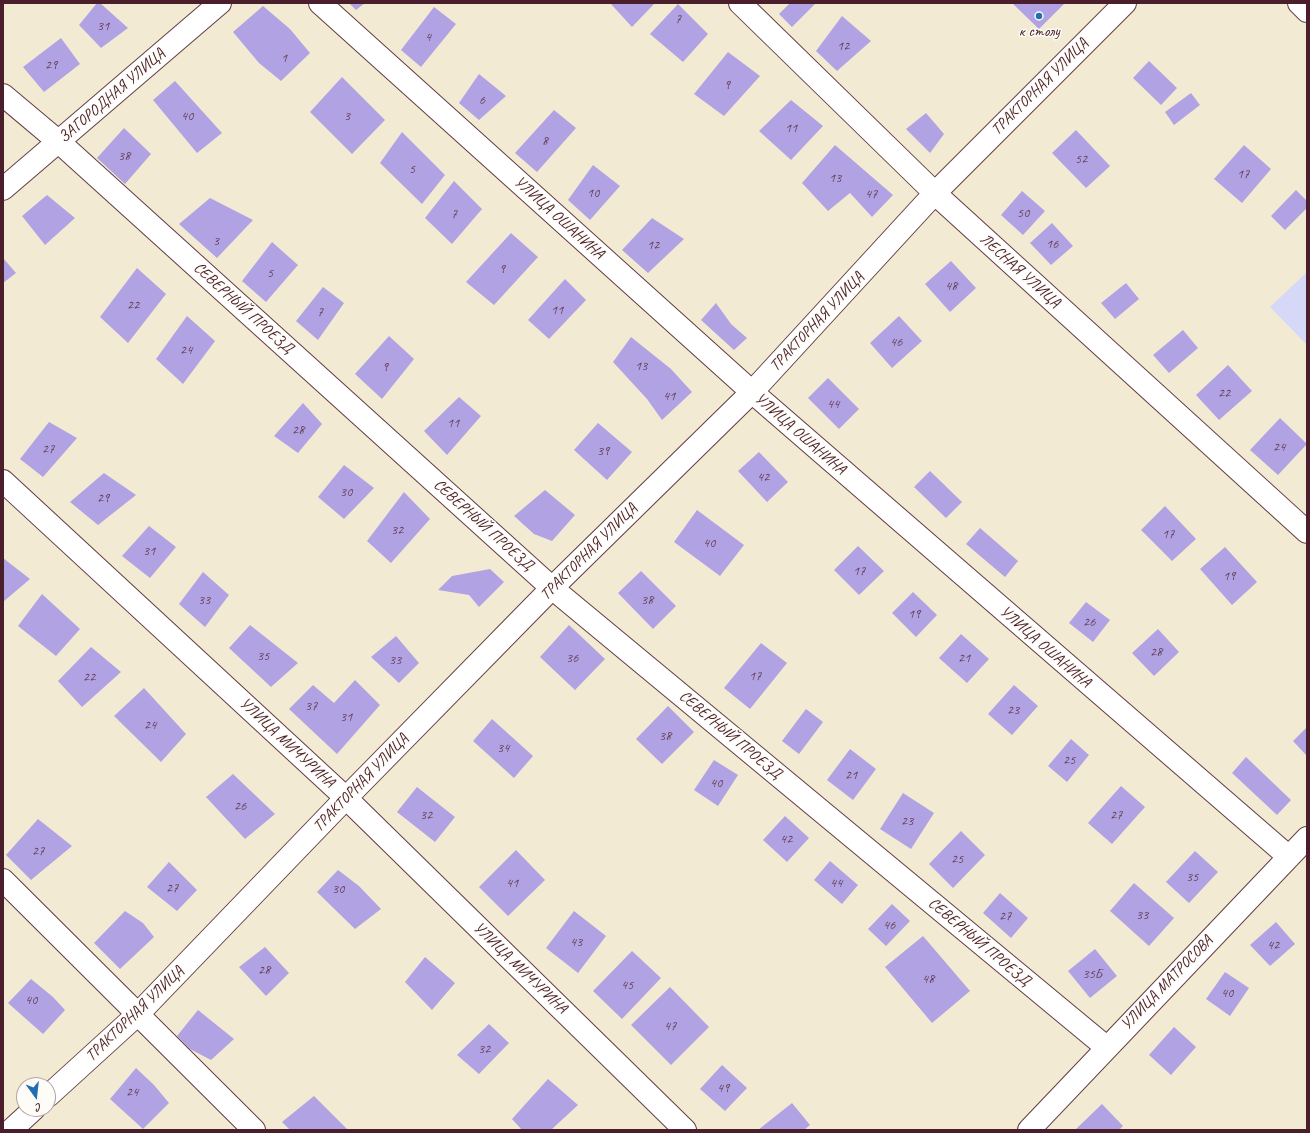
<!DOCTYPE html>
<html>
<head>
<meta charset="utf-8">
<style>
	body { margin:0 }
	#map { position:relative; width:1310px; height:1133px; overflow:hidden; background:#f3ead3; font-family:Caveat,sans-serif }
	canvas { display:block }
	.frame { position:absolute; inset:0; border:4px solid #4a1f2b; pointer-events:none }
	.north { position:absolute; left:16px; top:1077px; width:40px; height:40px; box-sizing:border-box; background:#fdfcf7; border:1px solid #b5a4a5; border-radius:50%; rotate:165deg; font-size:11px; font-weight:700; line-height:16px; text-align:center; color:#4a1f2b }
	.north::after { content:''; display:block; margin:auto; width:14px; height:18px; background:#1f6fb2; clip-path:polygon(50% 0,100% 100%,50% 72%,0 100%) }
</style>
</head>
<body>
<div id="map">
<canvas width="1310" height="1133"></canvas>
<div class="frame"></div>
<div class="north">С</div>
</div>
<script>
const c = document.querySelector('canvas').getContext('2d');
c.lineJoin = 'round';
function paint(path, color) { c.fillStyle = color; c.fill(path, 'evenodd'); }
const shape = rows => new Path2D(rows.map(r => 'M' + r).join(''));
function trace(path, color, width, dash) { c.strokeStyle = color; c.lineWidth = width; c.lineCap = dash ? 'butt' : 'round'; c.setLineDash(dash || []); c.stroke(path); }
function label(font, color, halo, rows, align = 'center') {
  c.font = font + ' Caveat,sans-serif'; c.lineWidth = 3; c.setLineDash([]); c.textBaseline = 'middle'; c.strokeStyle = halo; c.fillStyle = color; for (const [text, x, y, turn = 0] of rows) {
    c.save(); c.translate(x, y); c.rotate((+turn || 0) * Math.PI / 180); c.textAlign = isNaN(turn) ? turn : align; if (halo) c.strokeText(text, 0, 0); c.fillText(text, 0, 0); c.restore();
  }
}
paint(shape([
	[1307,272,1307,345,1270,307]
]), '#d6d8f8');
paint(shape([
	[97,3,100,3,128,28,101,48,79,25],
	[349,3,365,3,356,10],
	[610,3,655,3,632,27],
	[790,3,816,3,792,27,779,14],
	[1012,3,1065,3,1039,29],
	[678,4,708,34,683,62,650,34],
	[263,6,290,29,310,53,281,81,259,63,233,32],
	[434,7,456,24,421,67,401,50],
	[842,16,871,41,837,71,816,51],
	[61,38,80,64,44,92,23,67],
	[728,52,760,76,724,116,694,94],
	[1149,61,1177,88,1161,105,1133,78],
	[479,74,506,96,479,120,459,103],
	[342,77,385,120,352,154,310,112],
	[175,81,222,133,197,153,153,100],
	[1191,93,1200,105,1174,125,1165,112],
	[791,100,823,126,791,160,759,131],
	[554,110,576,128,537,172,515,153],
	[926,113,944,134,930,153,906,129],
	[124,128,151,154,125,184,97,158],
	[1076,130,1110,166,1086,188,1052,153],
	[402,132,445,175,422,204,380,163],
	[835,145,893,195,872,217,850,193,828,211,802,183],
	[1244,145,1271,169,1242,203,1214,179],
	[593,165,620,186,590,220,568,200],
	[454,181,482,209,452,244,425,218],
	[1296,190,1307,201,1307,208,1285,230,1271,216],
	[1022,191,1045,211,1023,235,1001,215],
	[47,195,75,218,45,245,22,216],
	[210,198,253,220,217,258,179,224],
	[652,218,684,239,648,273,622,250],
	[1052,223,1073,246,1051,265,1030,243],
	[511,233,538,257,494,305,466,282],
	[272,242,298,265,266,302,242,281],
	[3,258,16,273,3,283],
	[951,261,976,288,950,312,925,284],
	[137,268,166,294,128,343,100,317],
	[565,279,586,300,549,339,528,320],
	[1126,283,1139,299,1115,319,1101,303],
	[323,287,344,303,318,340,296,321],
	[716,303,731,324,747,338,734,350,701,320],
	[187,316,215,341,183,384,156,359],
	[899,316,922,341,892,368,870,343],
	[1183,330,1198,348,1169,373,1153,355],
	[389,336,414,359,382,399,355,374],
	[631,337,671,369,692,392,662,420,647,399,613,362],
	[1228,365,1252,391,1219,420,1196,395],
	[828,378,859,409,839,429,808,398],
	[459,397,481,416,447,455,424,431],
	[303,403,322,424,298,453,274,436],
	[1280,418,1307,444,1278,475,1250,450],
	[49,422,77,438,43,477,20,459],
	[598,423,632,452,607,480,574,450],
	[759,452,788,482,767,502,738,471],
	[344,465,374,488,344,519,318,497],
	[930,471,962,502,946,518,914,487],
	[104,473,136,495,98,525,70,502],
	[545,490,575,515,552,541,534,534,514,516],
	[404,492,430,519,391,563,367,541],
	[1165,506,1196,539,1172,561,1141,530],
	[697,510,744,545,720,576,674,542],
	[149,526,176,547,150,578,122,556],
	[980,528,1018,561,1005,577,966,544],
	[858,546,884,571,859,595,834,570],
	[1225,547,1257,582,1232,605,1200,569],
	[3,558,30,579,3,602],
	[490,569,504,582,479,607,469,595,438,590,452,576],
	[641,571,676,606,653,629,618,593],
	[203,572,229,595,205,627,179,604],
	[913,592,937,615,916,637,892,613],
	[42,594,80,629,56,656,18,626],
	[1086,602,1110,620,1093,642,1069,623],
	[250,625,298,663,271,687,229,648],
	[569,625,605,659,575,690,540,657],
	[1158,629,1179,652,1154,676,1132,653],
	[961,634,989,659,967,683,939,658],
	[396,636,419,663,399,683,371,657],
	[761,643,787,663,750,709,724,688],
	[91,647,121,672,82,707,58,681],
	[355,680,380,705,337,754,289,709,313,685,334,703],
	[1014,685,1038,706,1012,735,988,714],
	[144,688,186,734,161,762,114,716],
	[668,706,694,732,662,764,636,739],
	[806,709,823,722,799,754,782,741],
	[492,719,533,756,514,778,473,741],
	[1307,727,1307,756,1293,741],
	[1071,739,1089,755,1067,782,1048,766],
	[850,749,876,769,853,800,827,780],
	[1246,757,1291,800,1277,815,1232,773],
	[714,760,738,775,718,806,694,790],
	[233,774,275,814,245,839,206,797],
	[1121,786,1145,807,1112,844,1088,823],
	[417,787,455,817,435,842,397,812],
	[903,793,934,813,911,849,880,829],
	[785,816,809,838,787,862,763,840],
	[38,819,72,846,31,880,6,855],
	[961,831,985,855,953,888,929,864],
	[516,850,545,880,508,916,479,887],
	[1195,851,1218,872,1189,903,1166,882],
	[830,861,858,885,842,904,814,880],
	[169,862,197,890,177,911,147,887],
	[338,870,359,886,381,909,355,929,317,892],
	[1134,883,1174,918,1149,946,1110,911],
	[1000,893,1028,918,1011,938,983,913],
	[892,904,910,921,886,946,868,929],
	[125,911,143,923,154,937,120,969,94,943],
	[574,911,606,936,578,973,546,948],
	[1276,922,1295,944,1270,966,1250,945],
	[923,936,970,991,932,1023,885,967],
	[265,947,289,973,266,996,239,967],
	[1095,949,1117,976,1090,998,1068,971],
	[632,951,661,978,622,1019,593,991],
	[425,957,455,983,432,1010,405,982],
	[1225,972,1249,988,1230,1016,1206,999],
	[31,979,53,997,65,1010,43,1034,8,1003],
	[670,987,709,1027,671,1065,631,1025],
	[198,1010,234,1039,211,1060,190,1049,177,1036],
	[489,1024,509,1043,479,1074,457,1055],
	[1174,1027,1196,1047,1171,1075,1149,1055],
	[722,1065,747,1088,725,1111,700,1089],
	[136,1068,154,1085,169,1103,143,1129,110,1099],
	[548,1079,578,1105,551,1130,522,1130,512,1119],
	[314,1096,348,1130,290,1130,282,1122],
	[792,1103,810,1125,804,1130,758,1130],
	[1102,1104,1123,1126,1119,1130,1078,1130,1076,1129]
]), '#b1a3e3');
const minor = shape([
	[320,3,752,392,1289,857],
	[740,3,941,199,1307,532],
	[3,95,59,142,552,588,1106,1047],
	[3,189,220,3],
	[3,481,346,798,685,1130],
	[3,880,254,1130],
	[48,1096,138,1014,346,798,552,588,752,392,935,193,1125,3],
	[11,1130,34,1109],
	[1029,1130,1307,838]
]);
const tertiary = shape([
	[1299,3,1307,11]
]);
trace(minor, '#633d44', 24);
trace(tertiary, '#633d44', 24);
trace(minor, '#fff', 22);
trace(tertiary, '#fff', 22);
for (const [x, y, r, color] of [
	[1039,16,4,"#1f6fb2"]
]) { const dot = new Path2D(); dot.arc(x, y, r, 0, 2 * Math.PI); c.fillStyle = color; c.fill(dot); trace(dot, '#fdfcf7', 1.5); }
label('14px', '#644059', null, [
	["7",678,19],
	["31",103,26],
	["4",428,37],
	["12",843,46],
	["1",284,58],
	["29",51,65],
	["9",727,85],
	["6",482,100],
	["40",187,116],
	["3",347,116],
	["11",791,128],
	["8",545,141],
	["38",124,156],
	["52",1081,159],
	["5",412,169],
	["17",1243,174],
	["13",835,178],
	["10",593,193],
	["47",871,194],
	["50",1023,213],
	["7",454,214],
	["3",216,241],
	["16",1052,244],
	["12",653,245],
	["9",502,269],
	["5",270,273],
	["48",951,286],
	["22",133,305],
	["11",557,310],
	["7",320,312],
	["46",896,342],
	["24",186,350],
	["13",641,366],
	["9",385,367],
	["22",1224,393],
	["41",669,396],
	["44",833,404],
	["11",453,423],
	["28",298,430],
	["24",1279,447],
	["27",48,449],
	["39",603,451],
	["42",763,477],
	["30",346,492],
	["29",103,498],
	["32",397,530],
	["17",1168,534],
	["40",709,543],
	["31",149,551],
	["17",859,571],
	["19",1229,576],
	["33",204,600],
	["38",647,600],
	["19",914,614],
	["26",1089,622],
	["28",1156,652],
	["35",263,656],
	["36",572,658],
	["21",964,658],
	["33",395,660],
	["17",755,676],
	["22",89,677],
	["37",311,706],
	["23",1013,710],
	["31",346,717],
	["24",150,725],
	["38",665,736],
	["34",503,748],
	["25",1069,760],
	["21",851,775],
	["40",716,783],
	["26",240,806],
	["32",426,815],
	["27",1116,815],
	["23",907,821],
	["42",786,839],
	["27",38,851],
	["25",957,859],
	["35",1192,877],
	["41",512,883],
	["44",836,883],
	["27",172,888],
	["30",338,889],
	["33",1142,915],
	["27",1005,916],
	["46",889,925],
	["43",576,942],
	["42",1273,945],
	["28",264,970],
	["35Б",1092,974],
	["48",928,979],
	["45",627,985],
	["40",1227,993],
	["40",31,1000],
	["47",670,1026],
	["32",484,1049],
	["49",723,1088],
	["24",132,1092]
]);
label('16px', '#4a1f2b', '#fdfcf7', [
	["к столу",1039,32]
]);
label('16px', '#4a1f2b', '#fdfcf7', [
	["ТРАКТОРНАЯ УЛИЦА",1040,87,-45],
	["ЗАГОРОДНАЯ УЛИЦА",112,96,-41],
	["УЛИЦА ОШАНИНА",559,218,42],
	["ЛЕСНАЯ УЛИЦА",1020,271,42],
	["СЕВЕРНЫЙ ПРОЕЗД",243,308,42],
	["ТРАКТОРНАЯ УЛИЦА",817,322,-47],
	["УЛИЦА ОШАНИНА",800,434,41],
	["СЕВЕРНЫЙ ПРОЕЗД",483,525,42],
	["ТРАКТОРНАЯ УЛИЦА",589,552,-45],
	["УЛИЦА ОШАНИНА",1045,647,41],
	["СЕВЕРНЫЙ ПРОЕЗД",730,735,40],
	["УЛИЦА МИЧУРИНА",287,743,43],
	["ТРАКТОРНАЯ УЛИЦА",361,783,-46],
	["СЕВЕРНЫЙ ПРОЕЗД",979,942,40],
	["УЛИЦА МИЧУРИНА",520,968,44],
	["УЛИЦА МАТРОСОВА",1167,983,-46],
	["ТРАКТОРНАЯ УЛИЦА",135,1014,-44]
]);
</script>
</body>
</html>
